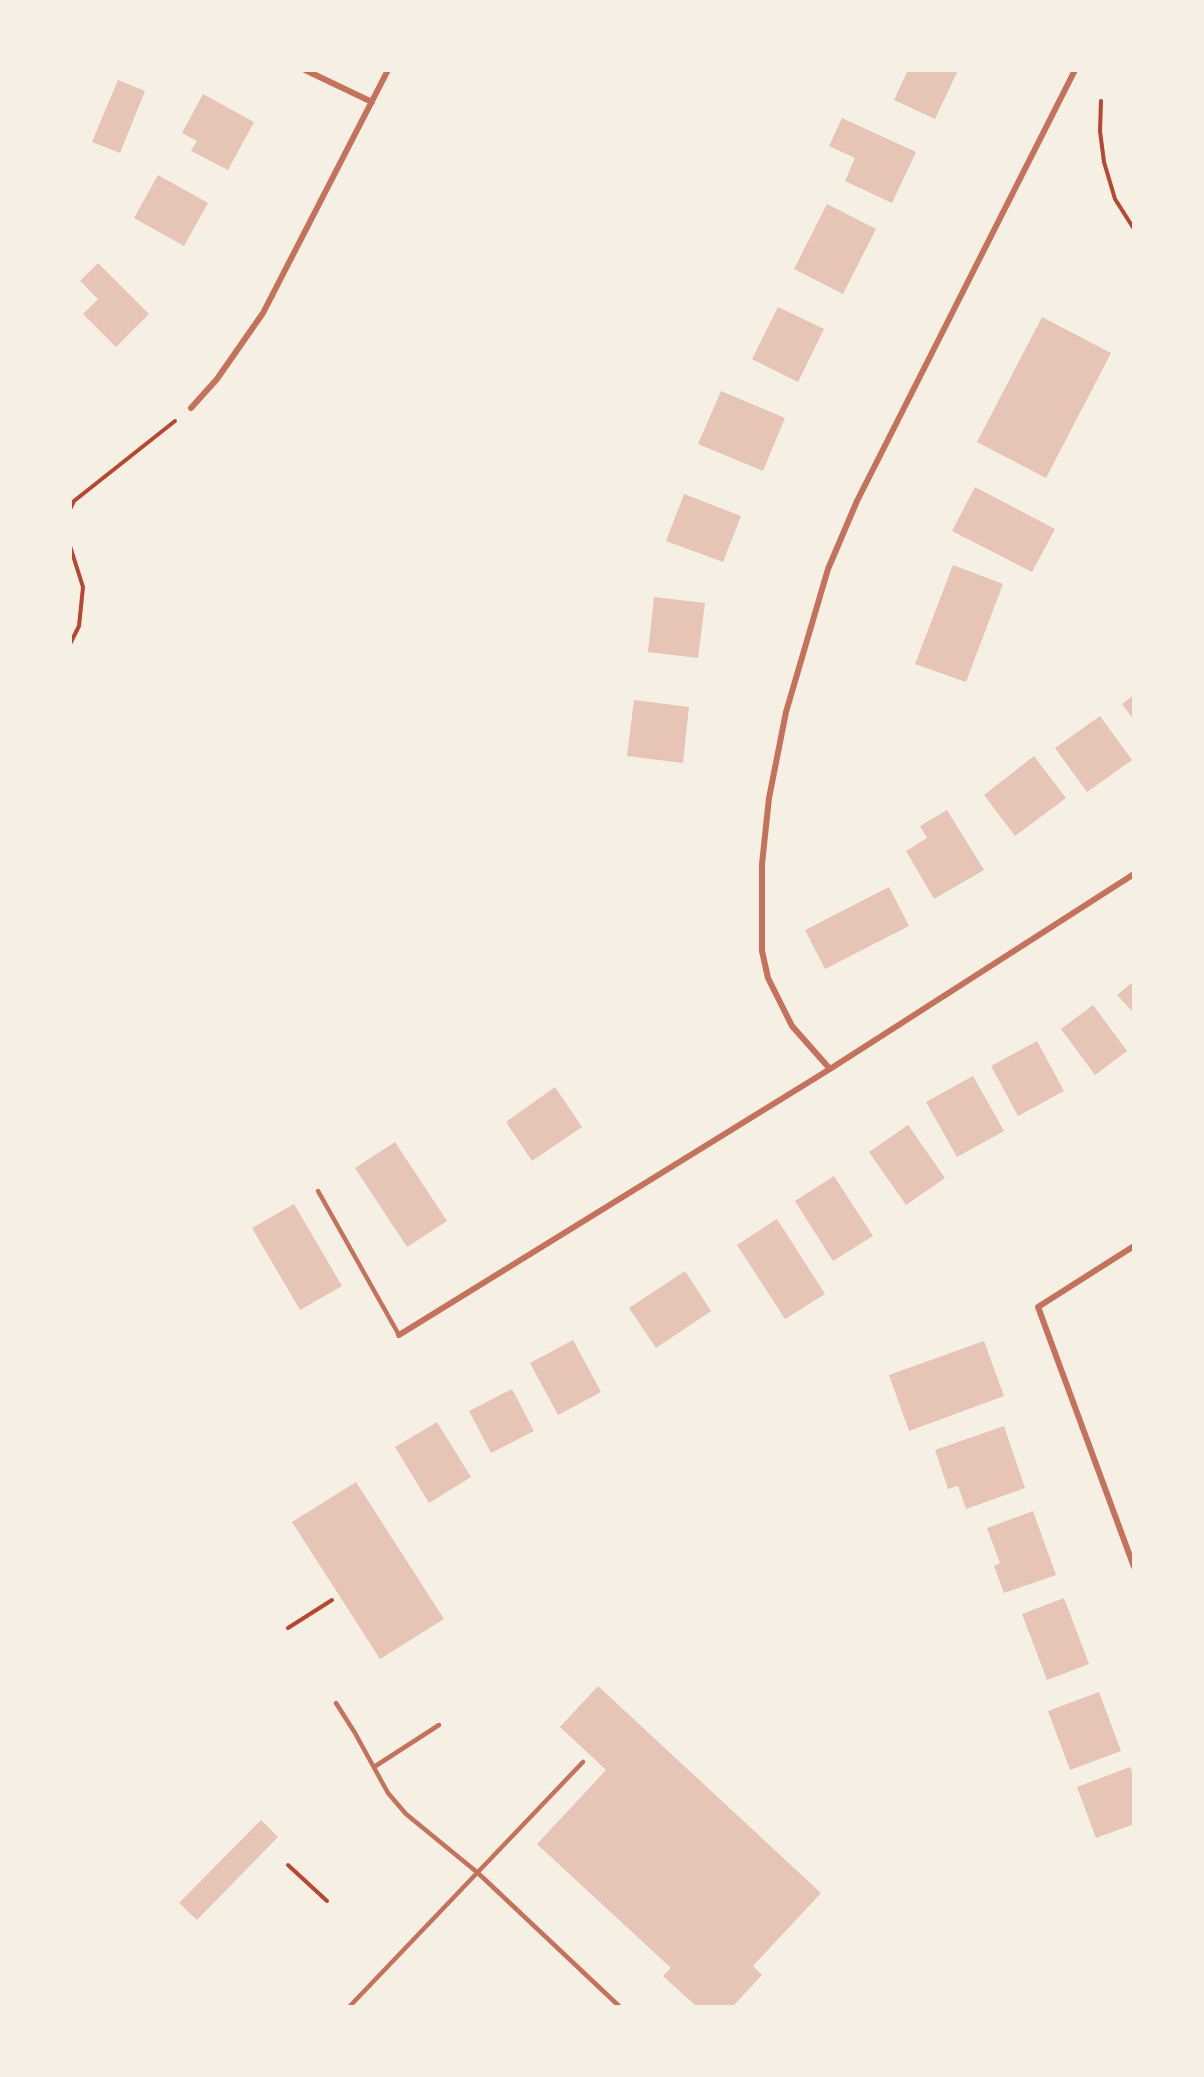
<!DOCTYPE html>
<html>
<head>
<meta charset="utf-8">
<style>
	body { margin:0 }
	#map { position:relative; width:1204px; height:2077px; overflow:hidden; background:#f6efe4; font-family:Mulish,sans-serif }
	canvas { display:block }
	.frame { position:absolute; inset:0; border:72px solid #f6efe4; pointer-events:none }
</style>
</head>
<body>
<div id="map">
<canvas width="1204" height="2077"></canvas>
<div class="frame"></div>
</div>
<script>
const c = document.querySelector('canvas').getContext('2d');
c.lineJoin = 'round';
function paint(path, color) { c.fillStyle = color; c.fill(path, 'evenodd'); }
const shape = rows => new Path2D(rows.map(r => 'M' + r).join(''));
function trace(path, color, width, dash) { c.strokeStyle = color; c.lineWidth = width; c.lineCap = dash ? 'butt' : 'round'; c.setLineDash(dash || []); c.stroke(path); }
paint(shape([
	[908,70,958,70,935,119,894,100],
	[118,80,145,91,120,153,92,142],
	[203,94,254,122,228,170,191,151,197,141,182,133],
	[842,118,916,152,892,203,845,181,855,158,829,146],
	[158,175,208,203,184,246,134,218],
	[827,204,876,229,843,294,794,269],
	[98,263,149,314,116,347,83,314,98,299,80,281],
	[778,307,824,329,798,382,752,359],
	[1042,317,1111,353,1046,478,977,442],
	[721,391,785,418,763,471,698,444],
	[975,487,1055,529,1032,572,952,531],
	[684,494,741,516,723,562,666,541],
	[953,565,1003,584,966,682,915,664],
	[654,597,705,603,698,658,648,652],
	[1134,695,1134,720,1122,704],
	[634,700,689,707,683,763,627,756],
	[1100,716,1132,760,1087,792,1055,748],
	[1034,756,1066,798,1015,836,984,795],
	[947,810,984,870,934,899,906,851,927,838,920,826],
	[889,887,909,926,825,969,805,930],
	[1134,981,1134,1013,1117,995],
	[1093,1005,1127,1051,1095,1075,1061,1029],
	[1037,1041,1064,1091,1018,1116,991,1066],
	[973,1076,1004,1131,957,1157,926,1102],
	[555,1087,582,1127,532,1161,506,1122],
	[908,1125,945,1178,906,1205,869,1152],
	[395,1142,447,1221,407,1247,355,1168],
	[834,1176,873,1236,833,1261,795,1201],
	[294,1204,342,1286,300,1310,252,1228],
	[777,1219,825,1294,785,1319,737,1245],
	[685,1271,711,1311,656,1348,629,1308],
	[573,1340,601,1392,558,1415,530,1363],
	[984,1341,1004,1396,909,1431,889,1375],
	[512,1389,534,1431,491,1453,469,1411],
	[437,1422,471,1477,429,1503,395,1447],
	[1004,1426,1025,1488,966,1509,958,1486,948,1489,935,1450],
	[356,1482,444,1619,380,1659,292,1522],
	[1033,1511,1056,1575,1004,1593,994,1566,1000,1563,987,1528],
	[1064,1598,1089,1664,1047,1680,1022,1614],
	[598,1686,821,1893,753,1966,762,1975,733,2006,696,2006,663,1976,671,1968,537,1844,606,1770,560,1727],
	[1099,1692,1121,1751,1070,1770,1048,1711],
	[1130,1767,1134,1776,1134,1824,1096,1838,1077,1787],
	[261,1820,278,1837,197,1920,179,1903]
]), '#e6c5b7');
trace(shape([
	[1101,101,1100,131,1104,162,1115,199,1134,229],
	[70,509,74,501,175,421],
	[70,546,83,587,79,626,70,644],
	[288,1628,332,1600],
	[288,1865,327,1901]
]), '#b5482f', 4);
trace(shape([
	[318,1191,399,1335],
	[336,1703,355,1733,388,1793,406,1814,478,1873,619,2006],
	[374,1767,439,1725],
	[350,2006,583,1762]
]), '#c5725c', 4.5);
trace(shape([
	[305,70,372,102],
	[191,408,217,379,263,313,388,70],
	[830,1069,792,1026,768,978,762,951,762,864,769,798,786,712,828,569,857,501,1075,70],
	[1134,1246,1038,1307,1134,1567],
	[399,1335,830,1069,1134,874]
]), '#c5725c', 6);
</script>
</body>
</html>
